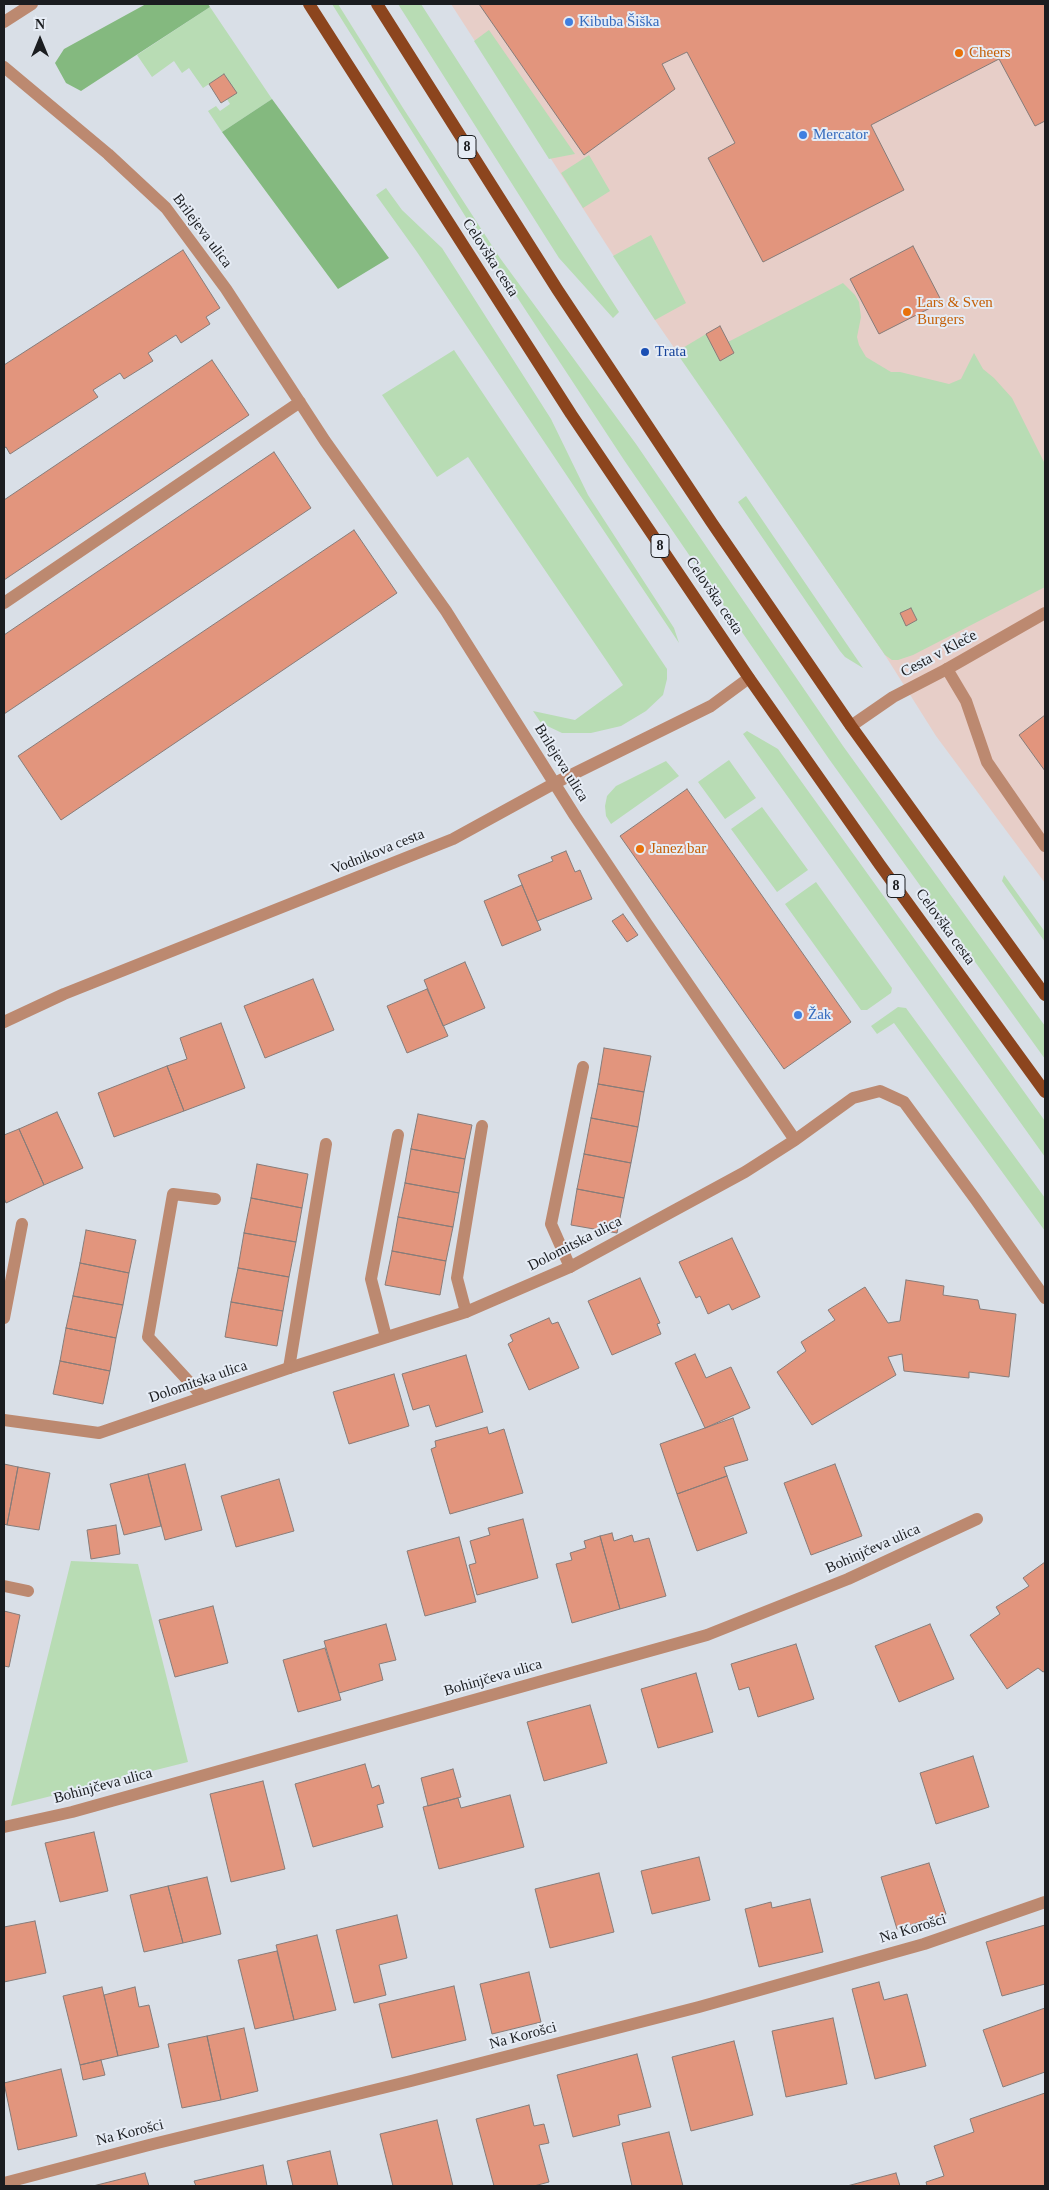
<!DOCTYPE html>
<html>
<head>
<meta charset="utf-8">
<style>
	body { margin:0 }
	#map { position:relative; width:1049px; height:2190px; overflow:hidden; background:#d9dfe7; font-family:"Times New Roman",serif }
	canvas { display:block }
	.frame { position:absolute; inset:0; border:5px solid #1b1d20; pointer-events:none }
	.north { position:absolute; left:15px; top:15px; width:50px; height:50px; -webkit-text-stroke:4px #e6ecf5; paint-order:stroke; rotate:0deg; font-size:14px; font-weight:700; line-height:20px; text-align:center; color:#1b1d20 }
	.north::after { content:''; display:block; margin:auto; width:18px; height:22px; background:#1b1d20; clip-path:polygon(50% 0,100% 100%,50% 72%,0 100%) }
</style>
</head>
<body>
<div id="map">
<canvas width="1049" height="2190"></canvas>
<div class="frame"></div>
<div class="north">N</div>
</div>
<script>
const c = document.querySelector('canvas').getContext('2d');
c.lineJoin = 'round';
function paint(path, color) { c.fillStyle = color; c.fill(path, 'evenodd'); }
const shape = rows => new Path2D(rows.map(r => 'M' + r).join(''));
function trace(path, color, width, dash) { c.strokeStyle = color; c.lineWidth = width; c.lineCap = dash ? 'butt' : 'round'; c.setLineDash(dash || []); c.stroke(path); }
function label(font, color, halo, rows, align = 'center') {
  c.font = font + ' "Times New Roman",serif'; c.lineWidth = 4; c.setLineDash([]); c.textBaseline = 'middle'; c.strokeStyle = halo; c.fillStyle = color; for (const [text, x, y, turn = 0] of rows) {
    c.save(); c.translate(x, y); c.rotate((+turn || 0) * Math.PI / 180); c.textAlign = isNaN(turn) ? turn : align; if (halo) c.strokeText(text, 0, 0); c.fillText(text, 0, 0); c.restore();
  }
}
paint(shape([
	[451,4,1045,4,1045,883,936,736,885,655,655,320]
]), '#e7cec8');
paint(shape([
	[332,4,338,4,403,108,500,258,636,444,843,746,1045,1026,1045,1059,829,759,624,460,494,262],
	[398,4,421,4,619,312,613,318,559,258],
	[210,7,272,99,222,132,208,111,216,106,220,111,230,104,227,99,236,93,224,74,203,88,189,68,182,73,174,61,152,77,137,55],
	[489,30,575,154,549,159,474,41],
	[589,155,610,191,583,208,561,173],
	[386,188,402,210,442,248,551,419,588,495,674,628,679,643,417,252,376,195],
	[651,235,686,303,655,320,613,256],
	[843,283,855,295,859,302,861,317,857,337,859,345,866,357,891,372,900,372,949,384,961,379,974,353,983,369,994,378,1012,398,1045,464,1045,587,913,655,898,660,892,660,885,655,676,352,706,334,720,360,734,353,728,342],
	[454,350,667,669,667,679,663,695,646,711,621,726,591,733,562,733,541,723,533,711,575,720,623,685,468,457,437,477,382,395],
	[746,496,863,668,845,657,840,651,738,502],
	[747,731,778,749,1045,1121,1045,1157,743,734],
	[729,760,756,798,725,819,698,782],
	[666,761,679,776,611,824,606,816,605,806,607,796,616,786],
	[762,807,808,870,777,892,731,829],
	[1004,875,1045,932,1045,942,1002,881],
	[816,882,892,988,891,993,867,1010,861,1010,785,904],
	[898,1007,906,1008,1045,1198,1045,1231,894,1023,877,1034,871,1026],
	[71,1561,138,1564,188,1762,11,1806]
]), '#b8dcb4');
paint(shape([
	[146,4,208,4,210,7,81,91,66,83,55,63,64,49],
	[272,99,389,258,338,289,222,132]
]), '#84b97f');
const building = shape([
	[479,4,1045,4,1045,121,1035,126,999,59,871,125,904,190,763,262,708,158,735,143,687,52,662,64,675,89,584,155,479,4],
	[224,74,237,93,221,103,209,84,224,74],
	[913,246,942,302,879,334,850,279,913,246],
	[183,250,220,308,206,317,210,324,181,343,176,335,148,353,153,361,124,379,120,373,93,390,98,397,10,454,6,447,4,448,4,365,183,250],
	[720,326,734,353,720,361,706,334,720,326],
	[212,360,249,415,4,580,4,500,212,360],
	[274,452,311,508,4,714,4,635,274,452],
	[354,530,397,593,61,820,18,756,354,530],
	[911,608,917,620,906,626,900,613,911,608],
	[1045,715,1045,771,1019,735,1045,715],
	[687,789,851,1022,784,1069,620,836,687,789],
	[566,851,575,872,580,870,592,899,537,921,518,875,553,861,551,857,566,851],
	[522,885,541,930,502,946,484,901,522,885],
	[623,914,638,935,627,942,612,921,623,914],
	[465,962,485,1008,443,1026,424,980,465,962],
	[313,979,334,1030,265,1058,244,1006,313,979],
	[427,989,448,1036,407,1053,387,1006,427,989],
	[221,1023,245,1088,184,1111,167,1066,187,1059,180,1038,221,1023],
	[604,1048,651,1056,644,1092,598,1084,604,1048],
	[167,1066,184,1111,114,1137,98,1093,167,1066],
	[598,1084,644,1092,638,1127,591,1118,598,1084],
	[57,1112,83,1168,44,1185,19,1129,57,1112],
	[418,1114,472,1125,465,1159,411,1149,418,1114],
	[591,1118,638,1127,631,1163,584,1154,591,1118],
	[19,1129,44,1185,6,1203,4,1198,4,1135,19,1129],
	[411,1149,465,1159,459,1193,405,1183,411,1149],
	[584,1154,631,1163,624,1198,577,1189,584,1154],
	[257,1164,308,1174,302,1208,251,1198,257,1164],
	[405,1183,459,1193,453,1227,398,1217,405,1183],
	[577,1189,624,1198,617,1233,571,1225,577,1189],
	[251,1198,302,1208,296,1242,244,1233,251,1198],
	[398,1217,453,1227,446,1261,392,1251,398,1217],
	[86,1230,136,1240,129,1273,80,1263,86,1230],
	[244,1233,296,1242,289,1277,238,1268,244,1233],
	[732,1238,760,1297,732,1310,729,1304,708,1314,700,1296,696,1298,679,1262,732,1238],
	[392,1251,446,1261,440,1295,385,1285,392,1251],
	[80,1263,129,1273,123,1305,73,1296,80,1263],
	[238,1268,289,1277,283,1311,231,1302,238,1268],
	[640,1278,660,1323,657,1324,661,1334,612,1355,588,1301,640,1278],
	[906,1280,944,1286,943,1295,978,1300,980,1309,1016,1314,1009,1377,969,1372,969,1378,904,1371,902,1354,888,1357,896,1375,812,1425,777,1372,806,1351,801,1342,835,1320,828,1310,865,1287,888,1323,900,1321,906,1280],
	[73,1296,123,1305,116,1338,66,1328,73,1296],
	[231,1302,283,1311,277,1346,225,1337,231,1302],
	[549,1318,552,1324,558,1322,579,1368,529,1390,508,1344,513,1341,510,1335,549,1318],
	[66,1328,116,1338,110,1371,60,1361,66,1328],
	[695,1354,706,1378,731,1367,750,1408,705,1428,675,1363,695,1354],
	[466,1355,483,1412,436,1427,429,1405,413,1410,402,1374,466,1355],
	[60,1361,110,1371,103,1404,53,1394,60,1361],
	[394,1374,409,1426,349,1444,333,1392,394,1374],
	[733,1418,748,1460,724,1467,727,1476,677,1494,660,1444,733,1418],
	[487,1427,489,1434,504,1429,523,1493,450,1514,431,1449,436,1447,435,1441,487,1427],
	[4,1464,18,1467,7,1525,4,1524,4,1464],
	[185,1464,202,1530,165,1540,148,1474,185,1464],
	[835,1464,862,1536,811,1555,784,1483,835,1464],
	[18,1467,50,1473,39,1530,7,1525,18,1467],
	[148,1474,161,1526,124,1535,110,1484,148,1474],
	[727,1476,747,1533,697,1551,677,1494,727,1476],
	[279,1479,294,1531,236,1547,221,1496,279,1479],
	[523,1519,538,1578,477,1595,469,1565,476,1563,470,1541,490,1535,488,1528,523,1519],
	[116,1525,120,1554,91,1559,87,1530,116,1525],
	[612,1533,614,1541,632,1535,634,1542,649,1538,666,1596,620,1609,600,1536,612,1533],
	[600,1536,620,1609,572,1623,556,1564,572,1560,570,1553,586,1548,584,1541,600,1536],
	[459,1537,476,1602,425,1616,407,1551,459,1537],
	[1045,1562,1045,1671,1043,1672,1038,1668,1007,1689,970,1635,1000,1614,996,1607,1029,1586,1023,1578,1045,1562],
	[213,1606,228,1663,175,1677,159,1620,213,1606],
	[4,1611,20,1615,9,1667,4,1666,4,1611],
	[386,1624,396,1660,379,1664,383,1680,339,1693,324,1641,386,1624],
	[930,1624,954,1679,899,1702,875,1646,930,1624],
	[796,1644,814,1699,758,1717,749,1687,739,1690,731,1664,796,1644],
	[325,1648,341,1700,298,1712,283,1660,325,1648],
	[696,1673,713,1732,658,1748,641,1689,696,1673],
	[590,1705,607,1763,544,1781,527,1722,590,1705],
	[973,1756,989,1807,936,1824,920,1773,973,1756],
	[365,1764,372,1788,379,1785,384,1803,377,1805,383,1827,313,1847,295,1784,365,1764],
	[453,1769,461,1797,428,1806,421,1778,453,1769],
	[263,1781,285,1869,231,1882,210,1794,263,1781],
	[510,1795,524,1847,439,1869,423,1807,458,1798,461,1808,510,1795],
	[94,1832,108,1891,60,1902,45,1843,94,1832],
	[699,1857,710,1900,652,1914,641,1871,699,1857],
	[929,1863,946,1914,897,1929,881,1877,929,1863],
	[599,1873,614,1932,550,1948,535,1889,599,1873],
	[207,1877,221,1934,183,1943,168,1886,207,1877],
	[168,1886,183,1943,144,1952,130,1895,168,1886],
	[810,1899,823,1952,759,1967,745,1909,771,1902,772,1908,810,1899],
	[397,1915,407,1958,379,1965,386,1995,354,2003,336,1930,397,1915],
	[35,1921,46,1973,4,1982,4,1927,35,1921],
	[1045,1925,1045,1984,1002,1996,986,1942,1045,1925],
	[317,1935,336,2010,294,2020,276,1945,317,1935],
	[277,1951,294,2020,255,2029,238,1960,277,1951],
	[529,1972,541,2022,492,2034,480,1984,529,1972],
	[879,1982,884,2000,907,1994,926,2066,875,2079,852,1989,879,1982],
	[454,1986,466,2040,392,2058,379,2004,454,1986],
	[102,1987,118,2056,80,2065,63,1996,102,1987],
	[135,1987,139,2007,149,2005,159,2047,118,2056,104,1995,135,1987],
	[1045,2008,1045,2072,1003,2087,983,2030,1045,2008],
	[833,2018,847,2084,786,2097,772,2031,833,2018],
	[244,2028,258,2091,221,2100,207,2036,244,2028],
	[207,2036,221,2100,182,2108,168,2044,207,2036],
	[734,2041,753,2115,691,2131,672,2057,734,2041],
	[637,2054,651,2107,618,2115,620,2125,573,2137,557,2075,637,2054],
	[101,2060,105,2075,83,2080,80,2065,101,2060],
	[61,2069,77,2136,18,2150,4,2083,61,2069],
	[1045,2093,1045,2186,927,2186,926,2182,944,2176,934,2146,974,2132,970,2119,1045,2093],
	[529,2105,534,2126,544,2124,549,2143,539,2145,549,2182,534,2186,494,2186,476,2119,529,2105],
	[437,2120,453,2186,393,2186,380,2134,437,2120],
	[669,2132,683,2186,632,2186,622,2143,669,2132],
	[330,2151,338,2186,293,2186,287,2161,330,2151],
	[263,2165,267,2186,196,2186,194,2181,263,2165],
	[145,2173,149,2186,93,2186,145,2173],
	[896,2173,900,2186,847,2186,896,2173]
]);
paint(building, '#e2957d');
trace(building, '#877c79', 1);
trace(shape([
	[947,669,966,701,987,762,1045,846],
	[570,1267,551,1224,583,1067],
	[466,1312,457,1278,482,1126],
	[4,1318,22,1224],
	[386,1337,371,1279,398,1135],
	[289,1368,326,1144],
	[203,1397,148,1337,173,1194,215,1199],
	[4,1586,28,1591]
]), '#bc8970', 12);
trace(shape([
	[4,22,32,4],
	[4,67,108,154,166,208,226,289,325,441,446,611,575,816,647,924,795,1140],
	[4,603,300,402],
	[851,726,893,697,947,669,1045,613],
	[4,1022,64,994,453,839,555,783,711,706,749,678],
	[4,1420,99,1433,289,1368,466,1312,570,1267,745,1172,795,1140,853,1098,880,1091,904,1102,976,1200,1045,1298],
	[4,1827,72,1812,707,1635,848,1579,977,1519],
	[4,2183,149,2145,411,2081,699,2007,924,1944,1045,1902]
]), '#bc8970', 12);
trace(shape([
	[309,4,571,414,749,678,880,865,1045,1092],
	[377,4,557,289,712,523,851,726,1045,995]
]), '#8c451e', 12);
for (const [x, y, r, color] of [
	[569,22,5,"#3f7fe0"],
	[959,53,5,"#e8710a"],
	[803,135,5,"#3f7fe0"],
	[907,312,5,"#e8710a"],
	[645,352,5,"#1a4fb4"],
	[640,849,5,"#e8710a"],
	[798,1015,5,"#3f7fe0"]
]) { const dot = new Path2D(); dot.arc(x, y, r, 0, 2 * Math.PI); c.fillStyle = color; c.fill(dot); trace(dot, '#e6ecf5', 2); }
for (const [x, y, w] of [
	[467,147,18],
	[660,546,18],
	[896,886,18]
]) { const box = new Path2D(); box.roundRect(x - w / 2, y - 11.5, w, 23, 4); c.fillStyle = '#e6ecf5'; c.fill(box); trace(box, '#1b1d20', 1); }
label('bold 14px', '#1b1d20', null, [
	["8",467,147],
	["8",660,546],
	["8",896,886]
]);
label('15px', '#366cbe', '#e6ecf5', [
	["Kibuba Šiška",579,22],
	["Mercator",813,135],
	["Žak",808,1015]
], 'left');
label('15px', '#c56008', '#e6ecf5', [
	["Cheers",969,53],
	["Lars & Sven",917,303],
	["Burgers",917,320],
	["Janez bar",650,849]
], 'left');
label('15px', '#1b1d20', '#e6ecf5', [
	["Brilejeva ulica",202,231,53],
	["Celovška cesta",490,258,57],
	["Celovška cesta",714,596,56],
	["Cesta v Kleče",939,654,-28],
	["Brilejeva ulica",561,763,58],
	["Vodnikova cesta",378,852,-22],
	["Celovška cesta",945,927,54],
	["Dolomitska ulica",575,1244,-27],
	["Dolomitska ulica",198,1382,-19],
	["Bohinjčeva ulica",873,1549,-24],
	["Bohinjčeva ulica",493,1678,-16],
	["Bohinjčeva ulica",103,1786,-15],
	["Na Korošci",913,1929,-17],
	["Na Korošci",523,2036,-15],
	["Na Korošci",130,2133,-14]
]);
label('15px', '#164399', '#e6ecf5', [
	["Trata",655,352]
], 'left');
</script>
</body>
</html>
